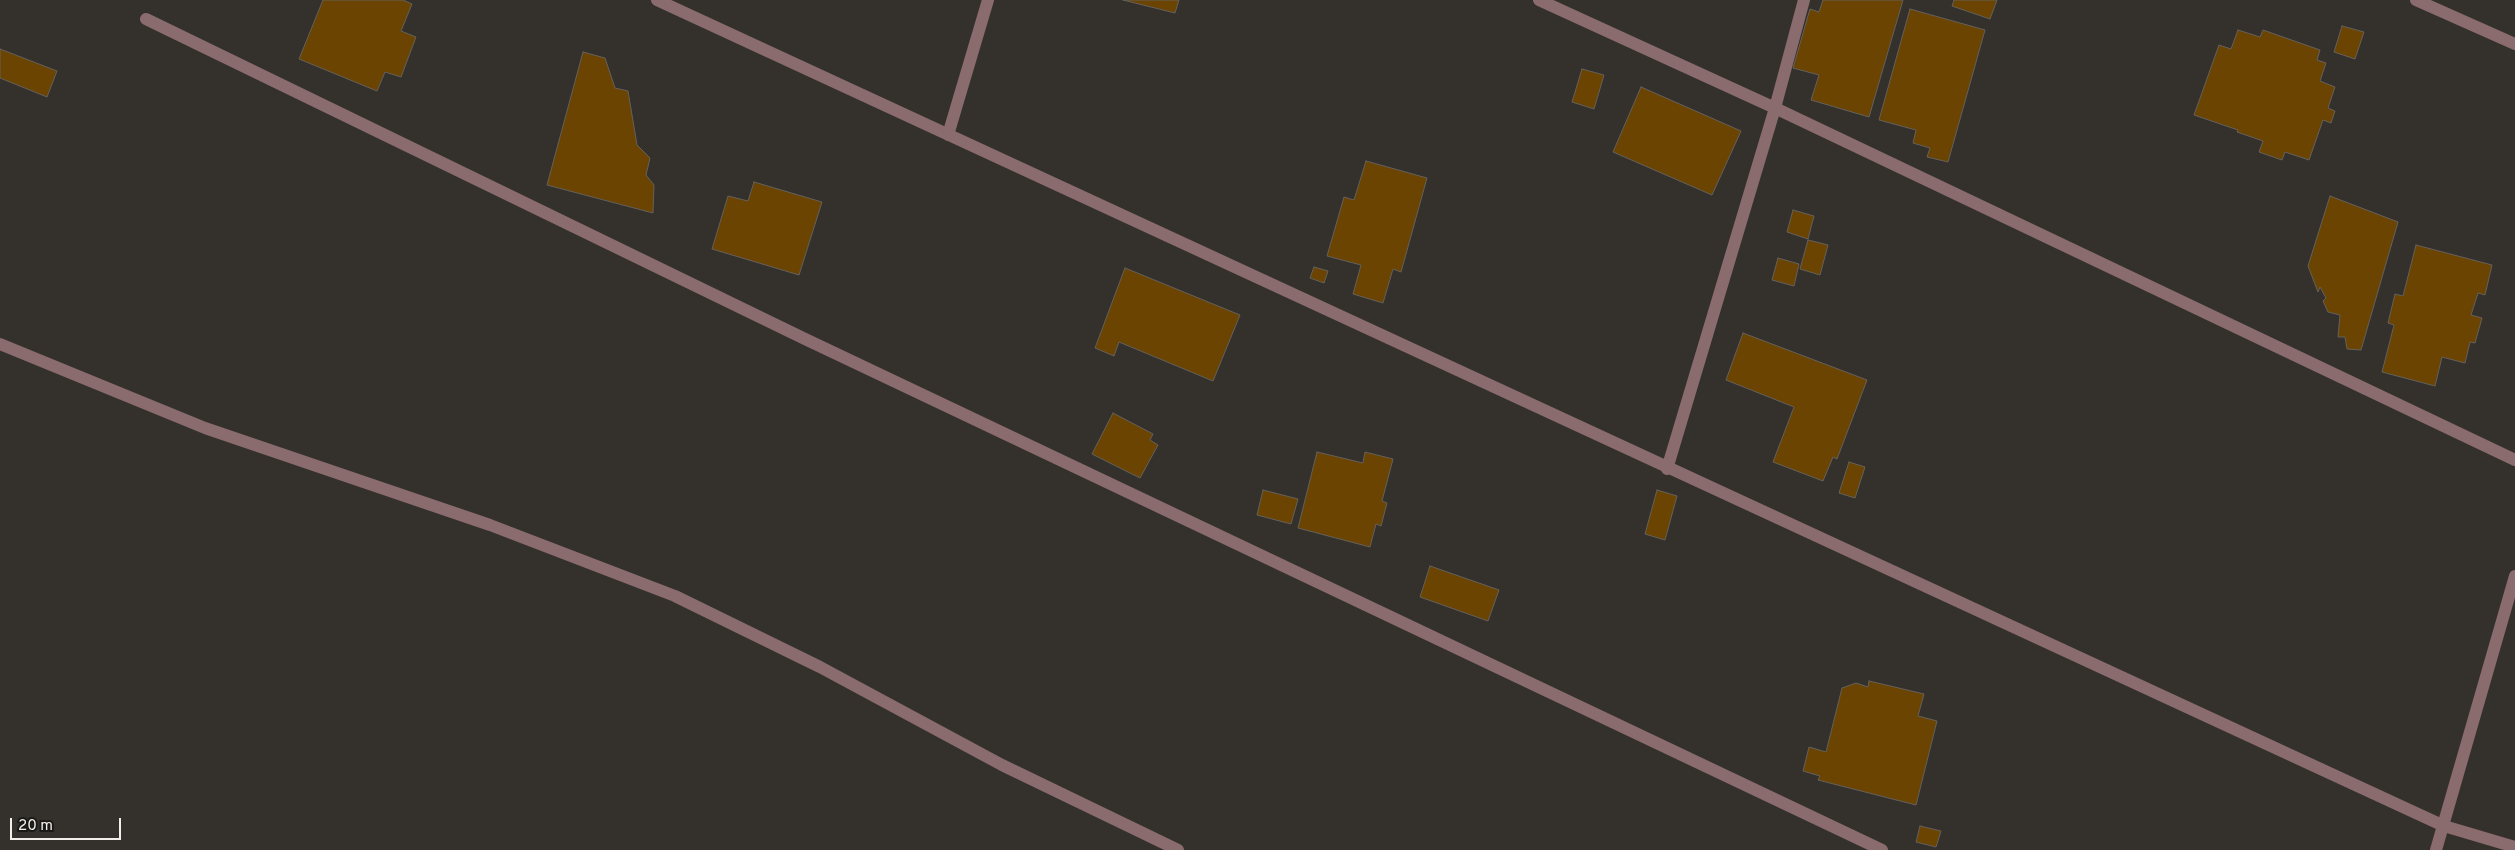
<!DOCTYPE html>
<html>
<head>
<meta charset="utf-8">
<style>
	body { margin:0 }
	#map { position:relative; width:2515px; height:850px; overflow:hidden; background:#34312c; font-family:Overpass,sans-serif }
	canvas { display:block }
	.scale { position:absolute; left:10px; top:818px; width:111px; height:22px; box-sizing:border-box; border:2px solid #f1eeeb; border-top:0; padding-left:6px; font-size:15px; line-height:18px; white-space:nowrap; color:#f1eeeb; -webkit-text-stroke:4px #1b1917; paint-order:stroke }
</style>
</head>
<body>
<div id="map">
<canvas width="2515" height="850"></canvas>
<div class="scale">20 m</div>
</div>
<script>
const c = document.querySelector('canvas').getContext('2d');
c.lineJoin = 'round';
function paint(path, color) { c.fillStyle = color; c.fill(path, 'evenodd'); }
const shape = rows => new Path2D(rows.map(r => 'M' + r).join(''));
function trace(path, color, width, dash) { c.strokeStyle = color; c.lineWidth = width; c.lineCap = dash ? 'butt' : 'round'; c.setLineDash(dash || []); c.stroke(path); }
const building = shape([
	[323,0,403,0,412,4,401,31,416,37,401,77,385,72,377,91,299,59,323,0],
	[1123,0,1179,0,1175,13,1123,0],
	[1823,0,1903,0,1869,117,1811,100,1819,75,1793,68,1810,9,1819,12,1823,0],
	[1954,0,1997,0,1990,19,1952,6,1954,0],
	[1910,9,1985,30,1948,162,1927,157,1930,148,1913,143,1916,130,1879,120,1910,9],
	[2342,26,2364,32,2355,59,2334,52,2342,26],
	[2238,30,2260,37,2263,30,2320,50,2317,60,2326,63,2320,81,2335,87,2328,108,2335,111,2331,123,2323,120,2309,160,2285,152,2282,160,2259,152,2263,141,2237,132,2238,130,2194,115,2219,45,2231,49,2238,30],
	[0,49,57,71,47,97,0,78,0,49],
	[583,52,605,58,615,88,628,91,637,145,650,158,646,175,654,185,653,213,547,185,583,52],
	[1582,69,1604,75,1594,109,1572,102,1582,69],
	[1641,87,1741,131,1712,195,1613,152,1641,87],
	[1366,161,1427,178,1401,272,1393,269,1383,303,1353,294,1361,265,1327,256,1344,197,1354,200,1366,161],
	[754,182,822,202,799,275,712,249,728,196,748,201,754,182],
	[2330,196,2398,222,2361,350,2347,349,2345,337,2338,337,2340,315,2328,312,2323,301,2326,298,2320,287,2318,292,2308,266,2330,196],
	[1793,210,1814,216,1808,239,1787,232,1793,210],
	[1808,240,1828,245,1820,275,1800,269,1808,240],
	[2416,245,2492,265,2485,295,2478,293,2471,315,2482,318,2475,343,2470,342,2465,363,2442,357,2435,386,2382,372,2394,325,2388,323,2395,294,2403,296,2416,245],
	[1778,258,1799,264,1794,286,1772,280,1778,258],
	[1314,267,1328,271,1324,283,1310,278,1314,267],
	[1125,268,1240,315,1213,381,1119,342,1114,356,1095,348,1125,268],
	[1743,333,1867,380,1837,459,1833,457,1823,481,1773,462,1794,407,1726,380,1743,333],
	[1113,413,1153,434,1150,440,1158,445,1140,478,1092,454,1113,413],
	[1317,452,1363,463,1365,452,1393,459,1382,501,1387,503,1381,526,1376,524,1370,547,1298,528,1317,452],
	[1849,462,1865,467,1855,498,1839,493,1849,462],
	[1263,490,1298,499,1291,524,1257,515,1263,490],
	[1657,490,1677,496,1665,540,1645,534,1657,490],
	[1430,566,1499,590,1488,621,1420,597,1430,566],
	[1869,681,1924,694,1918,716,1937,721,1916,805,1818,780,1820,776,1803,771,1809,747,1826,752,1842,688,1856,683,1868,687,1869,681],
	[1920,826,1941,831,1936,847,1916,842,1920,826]
]);
paint(building, '#6a4400');
trace(building, '#65615c', 1);
trace(shape([
	[657,0,2444,826,2515,847],
	[1539,0,1775,108,2515,460],
	[2416,0,2515,44],
	[146,19,803,338,1882,850],
	[948,135,988,0],
	[0,344,205,428,490,525,675,596,820,667,1002,765,1178,850],
	[1667,469,1775,108,1804,0],
	[2436,850,2515,576]
]), '#8a6b6e', 12);
</script>
</body>
</html>
